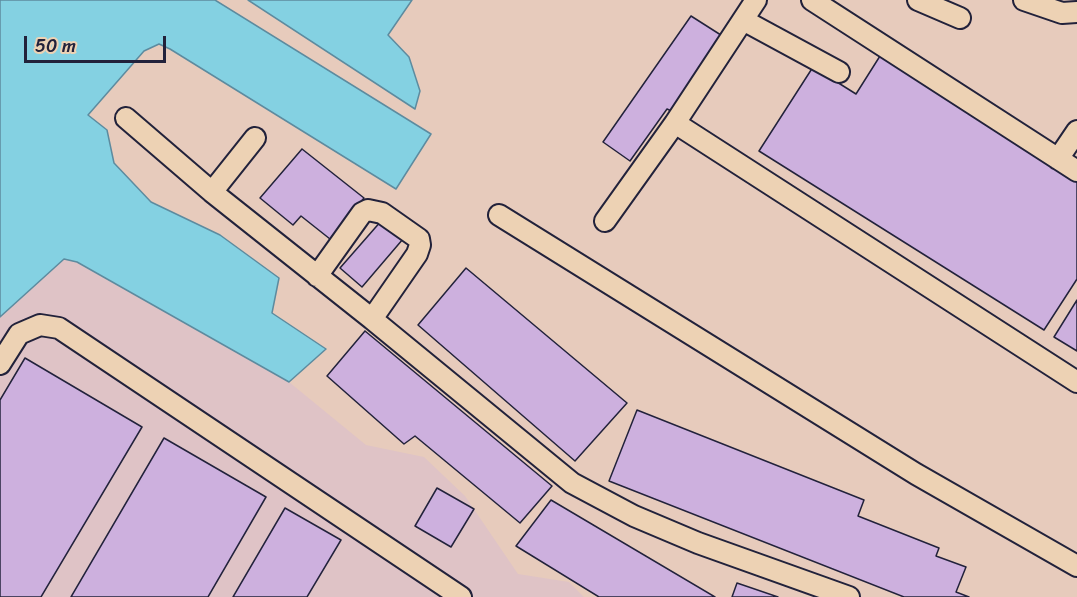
<!DOCTYPE html>
<html>
<head>
<meta charset="utf-8">
<style>
	body { margin:0 }
	#map { position:relative; width:1077px; height:597px; overflow:hidden; background:#e7cbbc; font-family:Sriracha,sans-serif }
	canvas { display:block }
	.scale { position:absolute; left:24px; top:36px; width:142px; height:27px; box-sizing:border-box; border:3px solid #22223b; border-top:0; padding-left:8px; font-size:18px; line-height:21px; white-space:nowrap; color:#22223b; -webkit-text-stroke:4px #edd2b4; paint-order:stroke }
</style>
</head>
<body>
<div id="map">
<canvas width="1077" height="597"></canvas>
<div class="scale">50 m</div>
</div>
<script>
const c = document.querySelector('canvas').getContext('2d');
c.lineJoin = 'round';
function paint(path, color) { c.fillStyle = color; c.fill(path, 'evenodd'); }
const shape = rows => new Path2D(rows.map(r => 'M' + r).join(''));
function trace(path, color, width, dash) { c.strokeStyle = color; c.lineWidth = width; c.lineCap = dash ? 'butt' : 'round'; c.setLineDash(dash || []); c.stroke(path); }
paint(shape([
	[64,259,77,262,289,382,366,445,424,457,465,496,518,574,569,582,584,597,0,597,0,317]
]), '#dfc3c6');
const water = shape([
	[0,0,215,0,431,134,396,189,170,49,159,44,144,51,88,115,107,130,114,163,151,202,220,235,279,278,272,313,326,349,289,382,77,262,64,259,0,317,0,0],
	[248,0,412,0,388,35,409,57,420,91,415,109,248,0]
]);
paint(water, '#84d1e2');
trace(water, '#5d8b9f', 1.5);
const building = shape([
	[691,16,724,37,676,113,667,109,630,161,603,142,691,16],
	[880,56,1077,179,1077,279,1044,330,759,151,813,67,856,94,880,56],
	[302,149,364,198,330,239,301,216,293,225,260,198,302,149],
	[382,220,403,239,362,287,340,268,382,220],
	[466,268,627,403,575,461,418,325,466,268],
	[1077,300,1077,351,1054,337,1077,300],
	[365,331,552,486,520,523,415,436,404,444,327,376,365,331],
	[25,358,142,427,41,597,0,597,0,400,25,358],
	[637,410,864,500,858,516,939,548,936,556,966,567,956,592,969,597,904,597,609,481,637,410],
	[164,438,266,497,208,597,71,597,164,438],
	[437,488,474,509,451,547,415,526,437,488],
	[551,500,715,597,599,597,516,546,551,500],
	[285,508,341,540,307,597,233,597,285,508],
	[737,583,778,597,732,597,737,583]
]);
paint(building, '#cdb0de');
trace(building, '#22223b', 1.5);
const minor = shape([
	[812,0,1077,171],
	[918,0,960,18],
	[1024,0,1062,13,1077,12],
	[743,20,839,72],
	[126,118,212,192,372,319],
	[675,123,1077,382],
	[1058,159,1077,131],
	[212,192,255,138],
	[499,215,916,474,1077,566],
	[605,221,675,123,756,0],
	[317,276,362,213,368,210,382,213,419,239,420,245,417,254,372,319,572,483,634,516,698,543,849,597],
	[0,364,19,334,40,325,59,328,461,597]
]);
trace(minor, '#22223b', 24);
trace(minor, '#edd2b4', 20);
</script>
</body>
</html>
